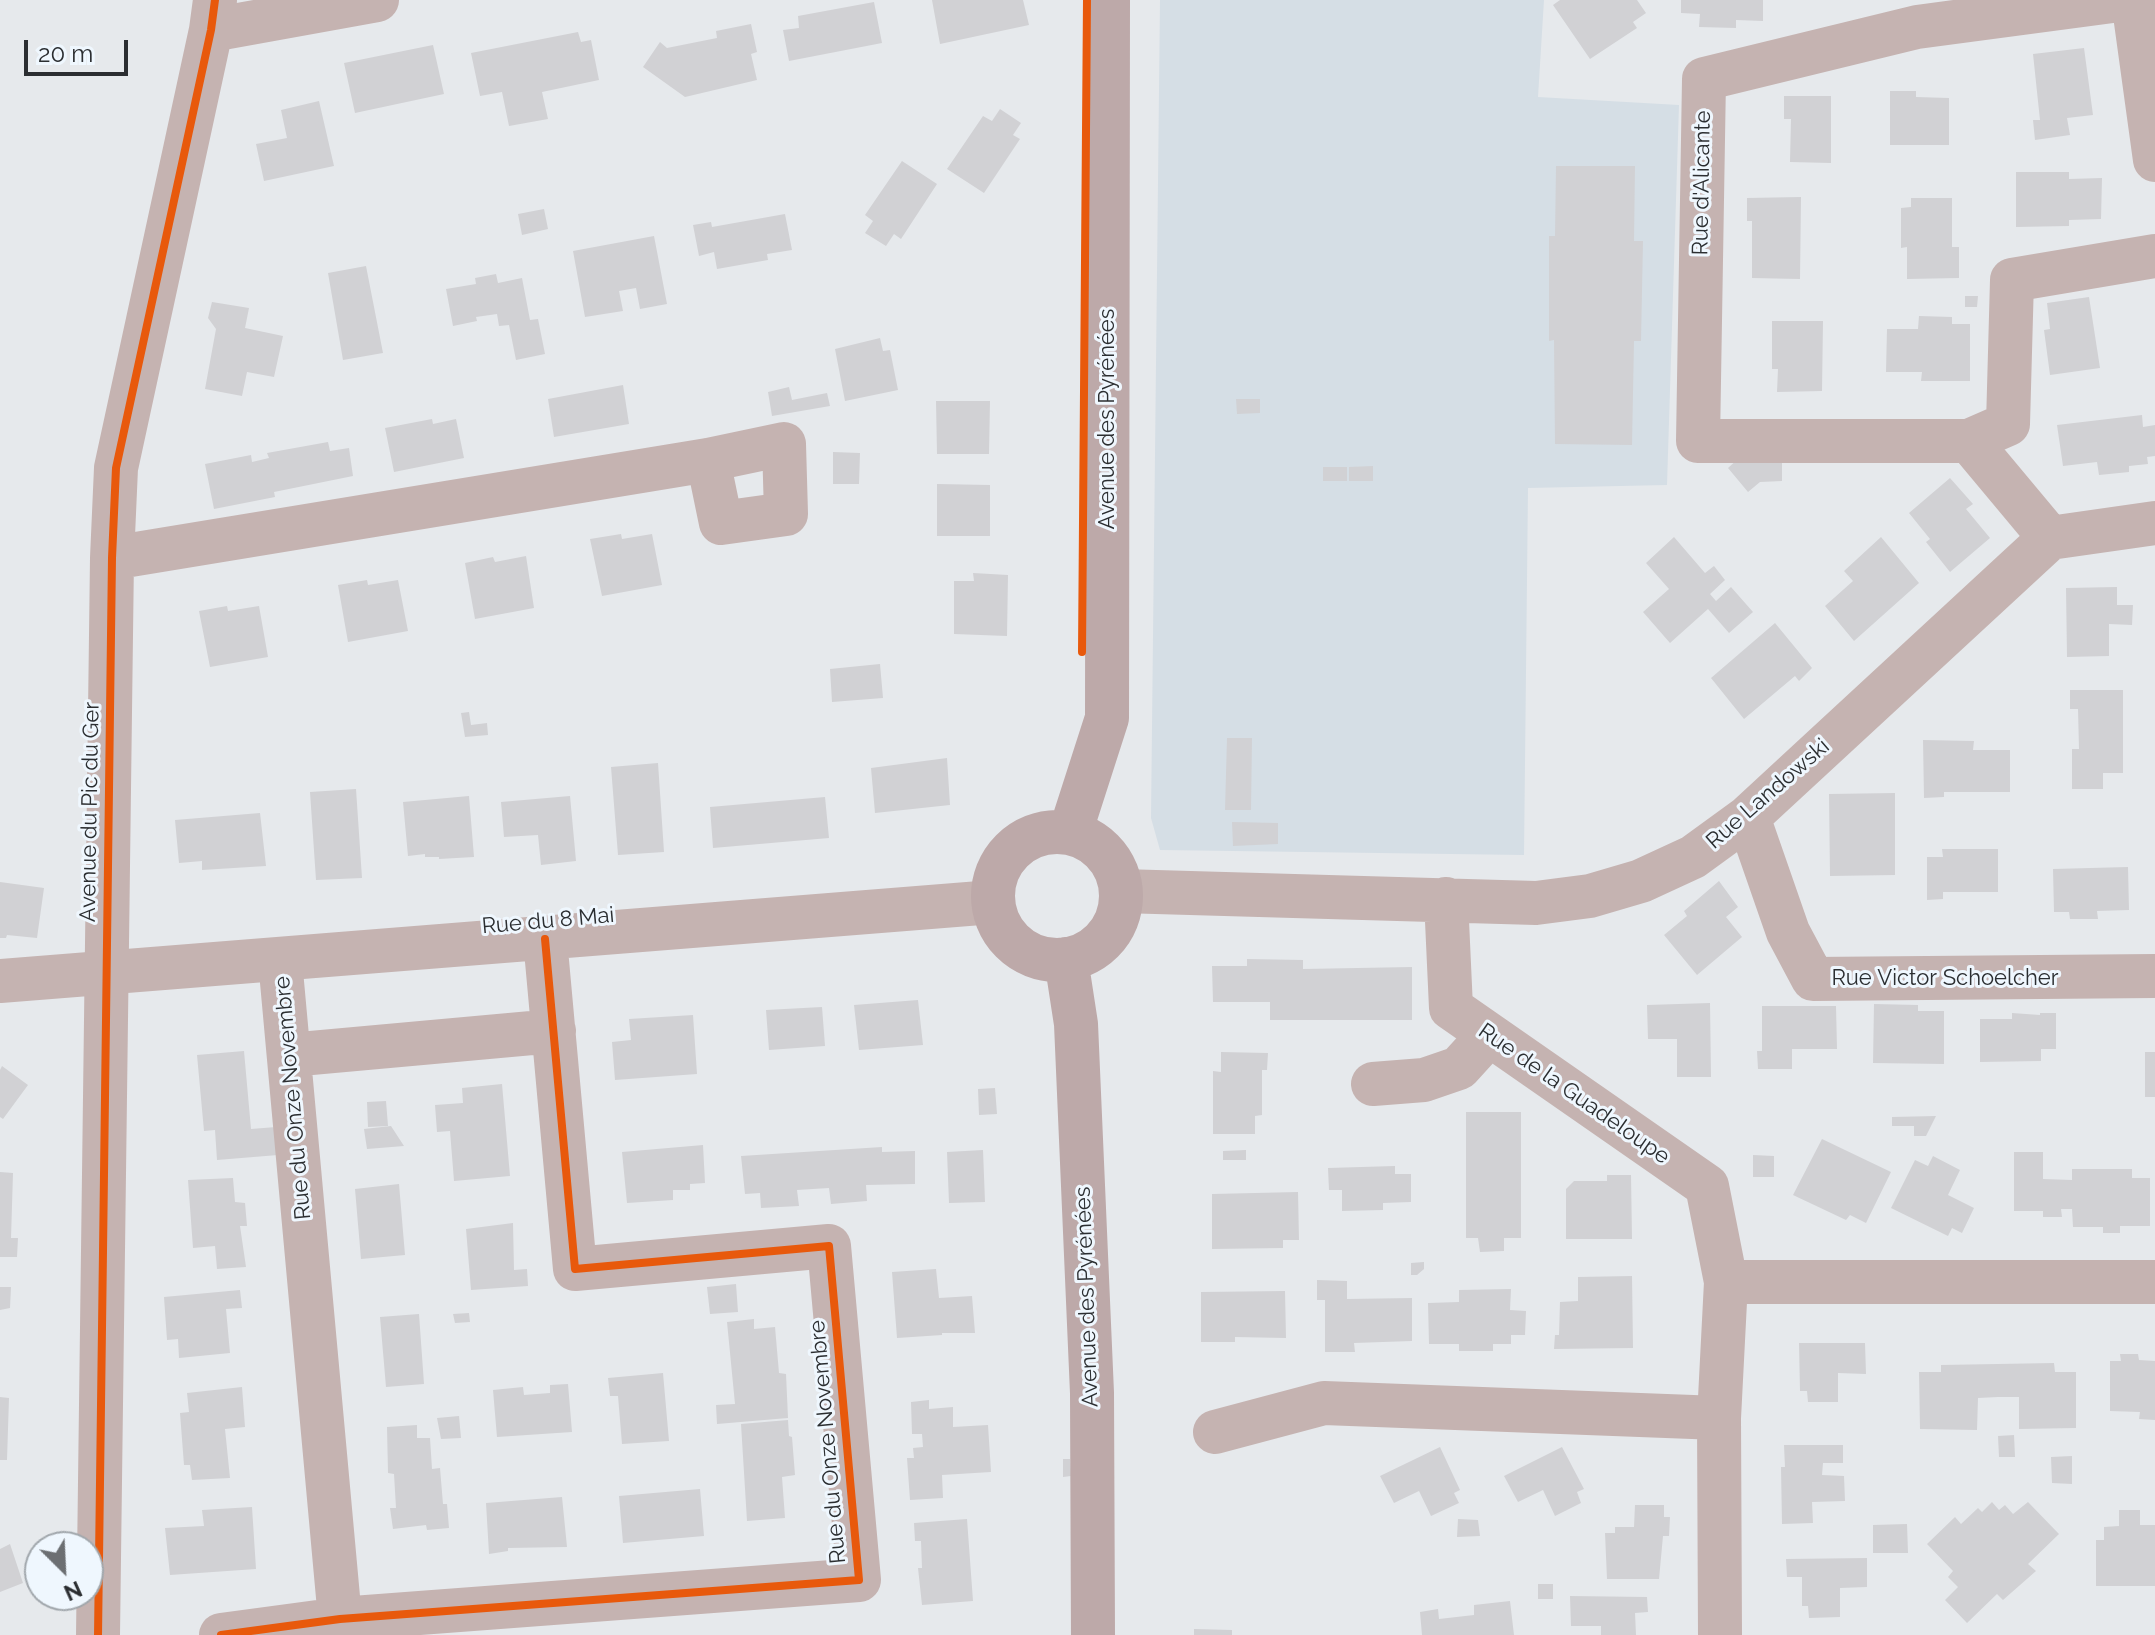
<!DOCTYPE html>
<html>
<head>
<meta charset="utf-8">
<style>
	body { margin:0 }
	#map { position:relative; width:2155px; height:1635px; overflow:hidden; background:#e6e9ec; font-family:Raleway,sans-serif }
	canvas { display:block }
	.north { position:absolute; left:24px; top:1531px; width:80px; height:80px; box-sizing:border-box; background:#eff7fe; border:2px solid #a1a7ac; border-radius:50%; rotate:156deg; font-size:22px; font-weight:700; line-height:32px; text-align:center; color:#2b2e31 }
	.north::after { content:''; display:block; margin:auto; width:28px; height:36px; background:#6c6f72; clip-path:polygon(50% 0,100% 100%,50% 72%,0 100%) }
	.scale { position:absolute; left:24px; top:40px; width:104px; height:36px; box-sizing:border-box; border:4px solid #2b2e31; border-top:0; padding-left:10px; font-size:24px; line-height:28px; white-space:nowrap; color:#2b2e31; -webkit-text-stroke:6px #eff7fe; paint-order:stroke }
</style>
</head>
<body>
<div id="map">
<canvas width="2155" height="1635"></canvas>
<div class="north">N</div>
<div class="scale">20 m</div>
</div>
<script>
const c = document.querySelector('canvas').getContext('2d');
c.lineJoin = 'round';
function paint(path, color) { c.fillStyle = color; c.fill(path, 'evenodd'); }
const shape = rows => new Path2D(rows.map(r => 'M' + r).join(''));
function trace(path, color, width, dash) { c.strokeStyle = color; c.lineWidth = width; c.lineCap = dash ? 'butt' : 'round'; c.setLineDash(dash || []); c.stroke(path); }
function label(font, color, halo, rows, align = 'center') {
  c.font = font + ' Raleway,sans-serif'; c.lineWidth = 6; c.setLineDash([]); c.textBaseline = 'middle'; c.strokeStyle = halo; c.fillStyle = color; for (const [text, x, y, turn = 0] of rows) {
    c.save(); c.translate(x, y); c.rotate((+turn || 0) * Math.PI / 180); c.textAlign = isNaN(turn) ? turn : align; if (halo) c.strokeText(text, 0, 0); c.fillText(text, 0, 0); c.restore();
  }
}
paint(shape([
	[1160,0,1544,0,1538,97,1679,105,1667,485,1528,488,1524,855,1160,850,1151,818]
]), '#d5dee5');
paint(shape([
	[932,0,1023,0,1029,25,940,44],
	[1560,0,1637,0,1646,13,1633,22,1637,28,1590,59,1553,5],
	[1681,0,1763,0,1763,21,1736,20,1736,28,1699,27,1700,14,1681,13],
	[874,2,882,43,789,61,783,30,799,28,798,16],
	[751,24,757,52,751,54,757,80,685,97,643,67,660,42,667,48,717,38,716,31],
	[578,32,581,42,591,40,599,80,542,92,548,119,509,126,502,92,480,96,471,53],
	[433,45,444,94,355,113,344,63],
	[2084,48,2093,115,2067,118,2070,135,2035,140,2033,120,2040,120,2033,54],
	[1890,91,1916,91,1916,97,1949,98,1949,145,1890,145],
	[1784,96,1831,96,1831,163,1790,162,1791,119,1784,119],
	[319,101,334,166,264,181,256,144,287,138,281,110],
	[1000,109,1021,123,1013,135,1020,139,984,193,947,169,983,116,992,121],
	[902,161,937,184,901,239,894,234,886,246,865,233,873,221,865,215],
	[1556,166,1635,166,1634,241,1643,241,1641,341,1634,341,1632,445,1555,444,1554,340,1549,341,1549,236,1555,236],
	[2016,172,2069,172,2069,179,2102,178,2101,219,2069,220,2069,226,2016,227],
	[1801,197,1800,279,1752,278,1752,221,1747,221,1747,198],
	[1911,198,1952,198,1952,247,1959,247,1959,278,1907,279,1907,247,1901,248,1901,208,1911,207],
	[544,209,548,229,522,235,518,214],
	[785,214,792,250,767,254,768,260,717,269,714,252,699,256,693,225,711,222,712,227],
	[654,236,667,304,640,309,636,288,619,291,623,311,585,317,573,251],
	[366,266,383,353,343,360,328,273],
	[496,274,498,283,522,278,530,320,538,319,545,354,516,360,509,325,499,326,497,314,476,317,477,321,453,326,446,289,476,284,475,278],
	[1965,296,1978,296,1977,307,1965,307],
	[2089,297,2100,368,2050,375,2044,330,2050,329,2047,303],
	[212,302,249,308,245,328,283,336,274,377,247,372,242,396,205,389,216,329,208,318],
	[1919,316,1952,317,1952,324,1970,324,1970,381,1921,381,1922,372,1886,372,1887,329,1918,329],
	[1772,321,1823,321,1822,391,1777,392,1778,369,1772,369],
	[880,338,883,351,890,350,898,390,845,401,835,349],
	[623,385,629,424,554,437,548,399],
	[789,387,792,400,827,393,830,406,772,416,768,392],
	[1236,399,1260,399,1260,413,1237,414],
	[936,401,990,401,989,454,937,454],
	[2142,415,2143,427,2155,425,2155,456,2147,457,2148,464,2129,466,2129,472,2099,475,2097,462,2063,466,2057,425],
	[432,419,433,424,456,419,464,458,394,472,385,428],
	[328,442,330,451,349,448,353,476,274,492,275,497,214,509,205,464,251,455,252,462,269,458,267,453],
	[1750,448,1782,449,1782,481,1760,482,1748,492,1728,468],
	[833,452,860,453,859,484,833,484],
	[1373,466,1373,481,1349,481,1349,467],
	[1323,467,1347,467,1347,481,1323,481],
	[1950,478,1973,504,1966,509,1990,538,1950,572,1926,542,1930,539,1909,513],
	[937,484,990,485,990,536,937,536],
	[621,534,622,539,652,534,662,585,602,596,590,539],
	[1674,537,1705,573,1714,566,1725,580,1710,594,1716,601,1731,587,1753,612,1729,633,1708,609,1670,643,1643,612,1669,589,1646,563],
	[1881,537,1919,583,1854,641,1825,606,1853,581,1844,571],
	[526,556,534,608,475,619,465,563,493,557,495,562],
	[973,573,1008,575,1007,636,954,634,954,581,974,581],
	[367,580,368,585,398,580,408,631,348,642,338,585],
	[2117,587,2117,605,2133,605,2132,625,2109,624,2109,656,2067,657,2066,588],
	[227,606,228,611,259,606,268,657,210,667,199,611],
	[1775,623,1812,668,1799,681,1795,676,1744,719,1711,678],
	[880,664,883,698,832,702,830,669],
	[2070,690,2123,690,2123,773,2103,773,2103,789,2072,789,2072,749,2079,749,2078,709,2070,709],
	[469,712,471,725,487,723,488,735,465,737,461,713],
	[1227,738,1252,738,1251,810,1225,810],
	[1923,740,1974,741,1973,750,2010,750,2010,792,1944,792,1944,797,1924,798],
	[947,758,950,805,875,813,871,768],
	[658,763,664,852,618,855,611,767],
	[356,789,362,878,316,880,310,792],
	[1895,793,1895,875,1830,876,1829,794],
	[469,796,474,857,439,859,439,857,425,857,425,854,408,856,403,802],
	[570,796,576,861,541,865,538,835,504,837,501,802],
	[825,797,829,838,713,848,710,807],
	[260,813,266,866,202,870,202,861,179,863,175,820],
	[1232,822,1278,823,1278,844,1233,846],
	[1942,849,1998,849,1998,892,1943,892,1943,899,1927,900,1927,857,1943,857],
	[2128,867,2129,910,2097,911,2098,919,2070,919,2069,912,2054,912,2053,869],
	[1719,881,1738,907,1726,917,1742,937,1697,975,1664,935,1687,916,1684,911],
	[0,882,44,888,37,938,7,935,6,938,0,938],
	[1247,959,1303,960,1303,969,1412,967,1412,1020,1270,1020,1270,1002,1213,1002,1212,966,1247,966],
	[918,1000,923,1045,859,1050,854,1005],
	[1710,1003,1711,1077,1677,1077,1677,1039,1648,1039,1647,1005],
	[1874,1004,1918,1005,1918,1011,1944,1011,1944,1064,1873,1063],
	[1762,1006,1836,1006,1837,1049,1792,1049,1792,1069,1758,1069,1757,1051,1762,1051],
	[822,1007,825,1046,769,1050,766,1010],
	[2012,1013,2040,1015,2040,1013,2056,1013,2056,1049,2041,1049,2041,1061,1980,1062,1980,1019,2012,1019],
	[693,1015,697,1074,615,1080,612,1042,631,1040,629,1019],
	[244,1051,251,1129,276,1127,278,1155,217,1160,215,1130,204,1131,197,1055],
	[1221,1052,1268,1053,1267,1070,1262,1070,1262,1115,1255,1116,1255,1134,1213,1134,1213,1071,1221,1072],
	[2145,1052,2155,1052,2155,1097,2145,1097],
	[2,1066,28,1085,3,1119,0,1117,0,1070],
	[502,1084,510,1176,454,1181,450,1131,437,1132,435,1105,463,1103,462,1088],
	[995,1088,997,1114,979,1115,978,1089],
	[386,1101,388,1126,368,1127,367,1102],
	[1466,1112,1521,1112,1521,1238,1504,1238,1504,1251,1480,1252,1478,1238,1466,1238],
	[1936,1116,1926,1136,1914,1136,1914,1126,1892,1126,1892,1117],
	[391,1126,404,1146,367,1149,364,1129],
	[1822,1139,1891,1172,1866,1223,1850,1215,1846,1220,1793,1195],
	[703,1145,705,1183,690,1184,690,1190,673,1190,673,1200,627,1203,622,1152],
	[882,1147,882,1152,915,1151,915,1184,866,1185,867,1201,831,1204,829,1188,797,1190,799,1206,761,1208,760,1193,745,1194,741,1156],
	[983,1150,985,1202,949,1203,947,1152],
	[1246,1150,1246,1160,1223,1160,1223,1151],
	[2014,1152,2043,1152,2043,1179,2072,1180,2072,1169,2132,1169,2132,1178,2150,1178,2150,1226,2120,1226,2120,1233,2103,1233,2103,1227,2073,1227,2072,1209,2061,1209,2062,1217,2043,1217,2043,1211,2014,1211],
	[1753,1155,1774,1156,1774,1177,1753,1177],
	[1933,1156,1960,1170,1948,1195,1974,1208,1962,1233,1952,1228,1948,1236,1891,1208,1915,1160,1928,1166],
	[1395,1166,1395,1174,1411,1174,1411,1202,1383,1203,1383,1210,1342,1211,1342,1190,1329,1190,1328,1168],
	[0,1172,13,1173,11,1238,18,1238,17,1257,0,1257],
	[1607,1175,1631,1175,1632,1239,1566,1239,1566,1189,1574,1181,1607,1181],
	[233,1178,235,1202,245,1203,247,1226,240,1226,246,1267,217,1269,215,1246,193,1248,188,1180],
	[399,1184,405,1255,361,1259,355,1189],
	[1298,1192,1299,1240,1283,1240,1283,1248,1212,1249,1212,1194],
	[513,1223,514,1270,527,1269,528,1286,471,1290,466,1229],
	[1424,1262,1424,1269,1417,1275,1411,1275,1411,1263],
	[936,1269,939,1298,972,1296,975,1333,942,1333,942,1335,897,1338,892,1272],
	[1632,1276,1633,1348,1554,1349,1555,1335,1559,1335,1560,1302,1578,1301,1578,1277],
	[1317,1280,1347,1281,1347,1299,1412,1298,1412,1341,1354,1343,1355,1352,1325,1352,1325,1300,1317,1300],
	[736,1284,738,1312,710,1314,707,1287],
	[0,1287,11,1287,10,1308,0,1310],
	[1511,1289,1510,1310,1526,1311,1525,1335,1511,1335,1511,1344,1493,1344,1493,1351,1459,1351,1459,1344,1429,1344,1428,1303,1459,1302,1459,1290],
	[240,1290,242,1308,226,1309,230,1353,179,1358,178,1339,167,1340,164,1297],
	[1285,1291,1286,1338,1235,1337,1235,1342,1201,1342,1201,1292],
	[469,1313,470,1322,455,1323,453,1314],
	[419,1314,424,1384,386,1387,380,1317],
	[754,1319,754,1329,775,1327,779,1373,786,1374,788,1418,717,1424,716,1405,735,1404,727,1322],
	[1799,1343,1865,1343,1866,1374,1838,1373,1838,1402,1808,1402,1807,1391,1800,1391],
	[2120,1354,2138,1354,2139,1360,2155,1361,2155,1420,2139,1419,2140,1412,2110,1411,2110,1361,2121,1361],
	[2054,1363,2055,1372,2076,1372,2076,1428,2019,1429,2019,1397,1998,1397,1978,1398,1977,1430,1920,1429,1919,1372,1941,1372,1941,1365],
	[663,1373,669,1441,622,1444,618,1396,610,1396,608,1378],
	[568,1384,572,1432,497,1437,493,1390,523,1387,524,1395,550,1393,550,1385],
	[242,1387,245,1427,225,1429,230,1478,192,1480,190,1465,184,1465,180,1413,189,1412,187,1393],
	[0,1397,9,1398,7,1460,0,1460],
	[929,1400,929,1409,953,1407,953,1427,988,1425,991,1472,942,1475,943,1498,910,1500,907,1458,914,1458,913,1448,923,1447,922,1434,912,1434,911,1402],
	[459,1416,461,1438,441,1439,437,1418],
	[788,1420,789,1436,792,1437,795,1475,782,1477,785,1518,747,1521,741,1424],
	[417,1425,417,1438,430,1438,432,1469,440,1468,443,1504,447,1504,449,1528,427,1530,426,1525,393,1529,390,1508,396,1508,394,1474,388,1473,387,1427],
	[2014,1435,2015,1457,1999,1457,1998,1436],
	[1784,1445,1843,1445,1843,1463,1823,1463,1822,1475,1844,1476,1845,1501,1812,1502,1813,1523,1782,1524,1781,1467,1785,1467],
	[1440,1447,1460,1490,1454,1493,1459,1503,1431,1516,1419,1491,1394,1503,1380,1476],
	[1562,1447,1584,1489,1577,1492,1581,1503,1555,1516,1543,1490,1518,1502,1504,1476],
	[2072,1456,2072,1484,2052,1483,2051,1457],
	[1063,1459,1070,1459,1071,1476,1063,1477],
	[700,1489,704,1536,623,1543,619,1496],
	[562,1497,567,1547,508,1548,508,1551,489,1554,486,1503],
	[1992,1502,1999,1510,2005,1505,2013,1514,2028,1502,2059,1534,2028,1564,2036,1571,2003,1600,1997,1594,1967,1623,1945,1600,1958,1587,1948,1577,1953,1571,1927,1544,1955,1517,1961,1524,1978,1508,1982,1512],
	[1635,1505,1664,1505,1664,1517,1670,1517,1669,1536,1663,1536,1659,1579,1607,1579,1605,1533,1615,1533,1615,1527,1634,1527],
	[252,1507,256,1569,170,1575,165,1528,204,1526,202,1510],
	[2119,1510,2140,1510,2140,1525,2155,1525,2155,1586,2096,1586,2096,1540,2104,1540,2104,1527,2119,1526],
	[967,1519,973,1601,922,1605,918,1568,922,1568,921,1541,915,1541,914,1523],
	[1458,1519,1478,1520,1480,1536,1457,1537],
	[1907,1524,1908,1553,1873,1553,1873,1525],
	[10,1544,23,1583,0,1592,0,1549],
	[1867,1558,1867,1587,1840,1588,1840,1617,1809,1618,1808,1606,1802,1606,1802,1577,1787,1577,1786,1559],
	[1538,1584,1553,1584,1553,1599,1538,1599],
	[1570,1596,1647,1597,1648,1612,1635,1613,1636,1635,1601,1635,1601,1626,1571,1626],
	[1510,1601,1514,1635,1422,1635,1420,1612,1438,1609,1439,1619,1474,1615,1474,1605],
	[1194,1629,1232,1630,1232,1635,1194,1635]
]), '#d1d1d4');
trace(shape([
	[2120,0,1917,27,1704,79,1698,441,1969,441,2008,424,2012,280,2155,256],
	[2133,0,2155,160],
	[211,30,377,0],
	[1969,441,2050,538],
	[112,558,708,460,784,444,786,514,721,523,708,460],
	[1748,817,1788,932,1813,979,2155,976],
	[1121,891,1536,903,1590,896,1641,881,1693,857,1748,817,2050,538,2155,523],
	[1446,899,1451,1008,1707,1186,1726,1282,2155,1282],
	[280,960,340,1619],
	[0,981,993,902],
	[289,1055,554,1031],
	[1373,1084,1424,1080,1459,1068,1489,1035],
	[1215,1432,1324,1403,1719,1418],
	[98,1635,112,558,116,468,211,30,215,0],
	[221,1635,340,1619,859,1580,829,1246,575,1269,545,939],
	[1720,1635,1719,1418,1726,1282]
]), '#c5b3b1', 44);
trace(shape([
	'993 896a64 64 0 1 1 128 0a64 64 0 1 1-128 0Z',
	[1070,833,1107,718,1108,0],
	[1066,959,1076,1024,1092,1393,1093,1635]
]), '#bda9a9', 44);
trace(shape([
	[1082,652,1087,0],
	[98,1635,112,558,116,468,211,30,215,0],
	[221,1635,340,1619,859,1580,829,1246,575,1269,545,939]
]), '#e8590c', 8);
label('22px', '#2b2e31', '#eff7fe', [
	["Rue d'Alicante",1702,183,-89],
	["Avenue des Pyrénées",1107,419,-90],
	["Rue Landowski",1768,794,-41],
	["Avenue du Pic du Ger",90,812,-89],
	["Rue du 8 Mai",548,921,-5],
	["Rue Victor Schoelcher",1945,978],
	["Rue de la Guadeloupe",1574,1094,35],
	["Rue du Onze Novembre",293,1098,-95],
	["Avenue des Pyrénées",1087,1297,-92],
	["Rue du Onze Novembre",828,1442,-95]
]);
</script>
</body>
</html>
